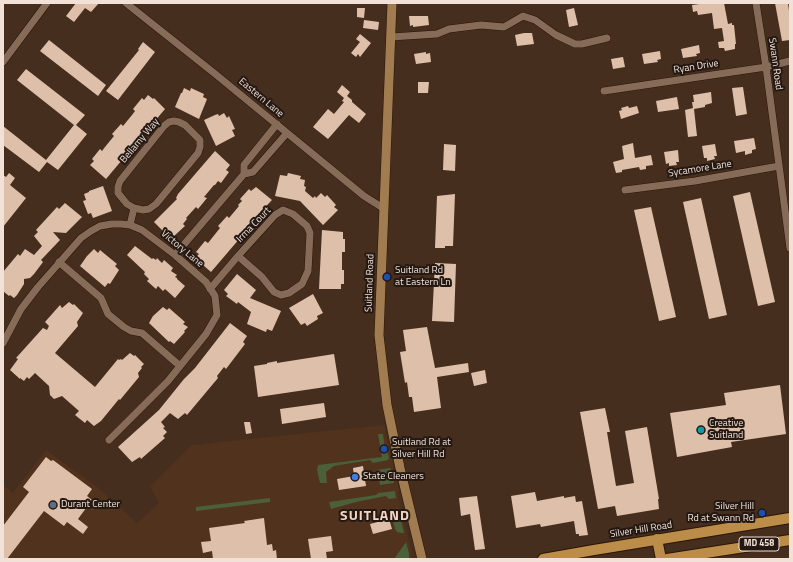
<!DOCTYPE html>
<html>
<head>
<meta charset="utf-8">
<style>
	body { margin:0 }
	#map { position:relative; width:793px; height:562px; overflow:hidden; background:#462e1e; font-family:"Titillium Web",sans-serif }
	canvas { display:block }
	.frame { position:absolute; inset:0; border:4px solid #f1e1d7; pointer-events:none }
</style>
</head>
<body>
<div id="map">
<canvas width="793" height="562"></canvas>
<div class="frame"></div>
</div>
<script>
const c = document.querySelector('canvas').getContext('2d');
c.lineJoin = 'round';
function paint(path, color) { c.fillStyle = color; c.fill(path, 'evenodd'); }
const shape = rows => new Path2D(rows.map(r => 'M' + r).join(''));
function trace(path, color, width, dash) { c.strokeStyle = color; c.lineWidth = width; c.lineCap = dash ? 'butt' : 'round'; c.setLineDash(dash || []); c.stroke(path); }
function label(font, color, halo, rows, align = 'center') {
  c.font = font + ' "Titillium Web",sans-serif'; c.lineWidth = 4; c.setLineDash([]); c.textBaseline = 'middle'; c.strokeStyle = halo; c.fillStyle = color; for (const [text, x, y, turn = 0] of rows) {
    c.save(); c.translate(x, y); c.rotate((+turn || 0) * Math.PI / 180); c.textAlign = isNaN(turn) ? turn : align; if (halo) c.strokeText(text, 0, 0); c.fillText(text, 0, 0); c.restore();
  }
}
paint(shape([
	[384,425,399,490,398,497,411,549,411,559,3,559,3,485,13,493,46,450,97,487,137,523,159,503,150,487,192,445]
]), '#50321d');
paint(shape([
	[378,434,383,434,385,450,387,450,389,458,388,460,373,463,370,460,334,466,326,472,327,483,320,483,317,470,318,465,382,457],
	[390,468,392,471,394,480,394,483,380,485,377,470],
	[395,491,396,498,389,499,386,496,356,502,331,509,329,502,376,495,378,493],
	[270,498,270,502,196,511,196,507],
	[398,508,404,533,401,533,397,532,395,529,392,517,393,511],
	[406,542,409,553,409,559,394,559]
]), '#4b5f39');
paint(shape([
	[76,3,99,3,91,12,85,8,74,22,66,16],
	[707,3,724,3,728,24,732,23,732,25,734,25,736,44,735,44,735,49,725,51,724,48,719,48,718,42,724,41,722,28,714,29,712,13,698,15,697,11,693,12,692,5],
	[775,3,788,3,790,19,790,40,782,41],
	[357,8,365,8,364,18,357,17],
	[574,8,578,25,569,27,566,10],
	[409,16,428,16,429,25,413,27,413,25,410,26],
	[364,20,379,22,378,30,363,28],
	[524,33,532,33,534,44,517,46,515,35],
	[360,34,371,43,360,57,358,54,356,57,351,53,360,42,356,39],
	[49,40,106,85,98,96,40,51],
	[143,42,155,52,118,100,106,91,139,50,138,49],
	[699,45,700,53,696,54,697,56,683,58,681,49],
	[660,51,661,59,657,60,658,62,644,64,642,54],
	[426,52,426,54,430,53,431,62,416,64,414,54],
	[623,57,625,67,613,69,611,59],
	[26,69,85,115,76,125,87,134,58,170,47,162,39,172,3,145,3,126,46,160,74,125,17,80],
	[418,82,429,82,428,93,418,93],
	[342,85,350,92,347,96,352,100,352,102,366,114,359,123,349,115,328,139,313,127,328,109,334,114,344,102,342,101,344,98,337,92],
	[743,87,747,114,736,116,732,88],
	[184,88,190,91,191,88,204,94,203,97,207,99,199,119,175,107,181,93,182,93],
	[711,92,712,103,705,105,705,107,694,109,697,136,688,137,685,110,693,108,692,102,694,102,693,95],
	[148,95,153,99,154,98,165,109,106,179,90,165,94,161,92,159,100,149,102,151,105,147,114,136,112,134,121,124,123,126,132,115,135,111,133,109,142,98,144,100],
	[677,97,679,109,658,112,656,101],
	[628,106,629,108,637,106,639,113,621,119,619,111,622,110,621,108],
	[224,113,227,118,229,116,235,129,232,130,235,136,216,146,204,120,215,115,218,114,219,116],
	[754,138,756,149,752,150,752,153,745,155,745,151,736,153,734,141],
	[633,143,635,158,651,155,653,165,646,166,646,169,640,170,639,167,622,170,622,172,616,173,613,162,624,159,622,146],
	[444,144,456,145,455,171,443,170],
	[715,144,717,156,714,156,715,159,707,161,707,158,704,158,702,146],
	[678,150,679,162,676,162,677,165,669,166,669,163,666,164,664,152],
	[215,151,230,165,226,170,229,172,221,183,218,181,215,185,214,185,204,197,207,198,198,209,196,207,186,218,187,219,183,224,185,226,174,236,172,233,169,237,154,222,177,199,176,198,178,194],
	[9,173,15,178,10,185,26,198,3,227,3,175,6,177],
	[288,173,301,176,300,179,305,180,304,186,306,187,305,191,313,198,315,196,316,198,321,193,325,197,327,195,336,205,334,207,338,210,323,225,300,201,275,196,280,175,287,176],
	[103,186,112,211,93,218,91,213,88,214,83,201,86,200,84,194,89,192,89,191],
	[256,187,272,200,247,226,248,227,246,231,211,272,195,258,199,254,196,252,205,241,208,243,220,228,218,226,227,216,229,218,239,206,238,205,242,201,240,199,249,189,251,191],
	[750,192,775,302,758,306,733,196],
	[455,194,453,246,445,246,445,248,435,248,437,196],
	[701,198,727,315,709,319,683,202],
	[65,203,82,217,66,233,53,232,60,240,41,260,43,262,34,274,30,278,24,279,24,284,17,295,14,298,10,295,9,296,3,291,3,272,18,254,20,256,25,249,34,255,42,246,34,236,38,232,36,230,57,207,59,209],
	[651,207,676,317,659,321,634,210],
	[322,230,343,232,343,239,345,239,345,252,342,252,342,270,344,270,344,284,341,284,341,289,319,289],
	[135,246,152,259,153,258,156,260,157,258,162,263,164,260,173,268,171,271,177,275,175,277,177,278,177,279,185,286,175,298,165,289,163,291,158,286,156,289,147,281,149,279,144,274,145,272,127,255],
	[94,249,98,253,100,250,117,264,115,266,119,270,110,284,108,283,105,287,80,266,87,256],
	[435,263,456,264,454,322,432,321],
	[237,274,256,290,250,298,281,311,272,331,267,329,266,332,247,324,251,312,238,302,237,304,226,296,228,294,224,290],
	[313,294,323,313,317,316,318,319,307,326,305,323,301,325,289,308],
	[69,302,73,305,74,304,83,313,77,322,78,326,55,353,95,387,118,359,119,360,121,359,122,360,130,353,134,356,135,355,144,364,141,367,142,368,138,373,139,377,120,400,119,399,101,421,94,426,87,420,85,423,75,415,79,411,62,396,54,399,50,395,49,386,35,373,29,379,27,377,24,381,20,378,20,379,10,370,18,359,16,358,43,328,47,330,49,326,45,322,60,305,62,308],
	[163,307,167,310,169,308,185,322,183,324,188,327,184,331,185,332,174,344,170,341,169,342,149,323,153,316],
	[230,323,247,336,243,342,245,344,226,369,224,367,217,376,218,378,187,415,185,413,178,419,170,413,161,422,165,427,163,428,167,432,163,436,165,438,141,459,140,457,132,462,118,447,159,410,184,379,195,368],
	[427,327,435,368,468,363,469,372,437,377,441,408,414,412,412,397,409,397,407,382,405,383,400,352,406,351,403,330],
	[334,354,339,385,258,397,254,366,267,364,267,363,277,361,277,363],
	[485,370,487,383,474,386,471,373],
	[780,385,786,434,731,442,732,447,677,457,670,413,726,405,724,393],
	[324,403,326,417,282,424,280,409],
	[605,408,610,432,607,432,616,486,634,483,625,431,647,427,659,499,658,499,659,509,617,516,615,506,598,509,580,412],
	[244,422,250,422,252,433,246,434],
	[46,457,51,461,53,460,92,489,87,496,92,500,78,519,88,527,83,534,67,522,64,526,44,511,7,559,3,559,3,526,29,492,23,487],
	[363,466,366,486,339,490,337,479,354,476,353,468],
	[535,492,537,501,564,496,564,498,575,496,576,502,582,501,588,535,579,536,579,534,576,534,574,521,541,527,540,524,516,528,511,496],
	[477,496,485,549,475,550,470,514,461,516,459,498],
	[264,518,267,545,272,544,273,551,276,550,277,559,213,559,212,551,203,553,201,542,211,541,209,528,245,523,244,521],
	[389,519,392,529,373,534,370,524],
	[331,536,333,551,326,552,327,559,311,559,308,539]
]), '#dec0aa');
const minor = shape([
	[126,3,214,73,364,196,383,208],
	[756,3,766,67,790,248],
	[391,37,437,34,449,29,481,25,504,27,523,16,535,20,556,35,575,44,582,44,607,38],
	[3,62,47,3],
	[604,91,766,67,790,61],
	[244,174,244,165,277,124],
	[625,190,695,181,779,166],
	[130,225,134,208,143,210,149,209,156,204,198,153,200,147,200,140,185,125,179,122,174,121,169,122,164,126,120,181,118,187,118,193,127,204,134,208],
	[175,255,244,174,253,172,287,133],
	[59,262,101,298,108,314,124,327,131,331,142,333,180,366],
	[210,289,238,256,275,215,283,210,293,214,307,226,310,233,308,271,302,284,289,293,281,295,274,292,262,277,238,256],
	[3,343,21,309,38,287,81,238,91,231,100,226,112,224,121,224,130,225,142,230,175,255,206,282,215,296,217,315,206,334,168,381,109,440]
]);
const secondary = shape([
	[392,3,379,335,387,405,400,468,422,559]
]);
const primary = shape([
	[657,539,661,559],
	[543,559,594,550,790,518],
	[667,559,790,540]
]);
trace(minor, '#2c1506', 8);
trace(secondary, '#2c1506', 10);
trace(primary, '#2c1506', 12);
trace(minor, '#876b59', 7);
trace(secondary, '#a27c51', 9);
trace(primary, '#bc8d48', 10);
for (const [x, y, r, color] of [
	[387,277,4,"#1a4fb4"],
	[701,430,4,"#0f9aa8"],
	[384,449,4,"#1a4fb4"],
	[355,477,4,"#3f7fe0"],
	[53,505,4,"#5c6f8a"],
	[762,513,4,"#1a4fb4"]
]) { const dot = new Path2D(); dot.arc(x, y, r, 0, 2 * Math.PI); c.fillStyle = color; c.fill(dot); trace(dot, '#241912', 1.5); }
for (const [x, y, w] of [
	[759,544,40]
]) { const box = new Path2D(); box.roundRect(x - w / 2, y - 7, w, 14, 3); c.fillStyle = '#241912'; c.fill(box); trace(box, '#f1e1d7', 1); }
label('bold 9px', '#f1e1d7', null, [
	["MD 458",759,544]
]);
label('10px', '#f1e1d7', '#241912', [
	["Swann Road",775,64,82],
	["Ryan Drive",696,67,-9],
	["Eastern Lane",261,98,40],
	["Bellamy Way",140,141,-50],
	["Sycamore Lane",700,169,-9],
	["Irma Court",254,225,-46],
	["Victory Lane",182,249,40],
	["Suitland Road",370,283,-88],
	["Silver Hill Road",641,530,-9]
]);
label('10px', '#f1e1d7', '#241912', [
	["Suitland Rd",395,271],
	["at Eastern Ln",395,283],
	["Creative",709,424],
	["Suitland",709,436],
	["Suitland Rd at",392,443],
	["Silver Hill Rd",392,455],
	["State Cleaners",363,477],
	["Durant Center",61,505],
	["Silver Hill",754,507,"right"],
	["Rd at Swann Rd",754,519,"right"]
], 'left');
c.letterSpacing = '1px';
label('bold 14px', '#f5d5c1', '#241912', [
	["SUITLAND",375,517]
]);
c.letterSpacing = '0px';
</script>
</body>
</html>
